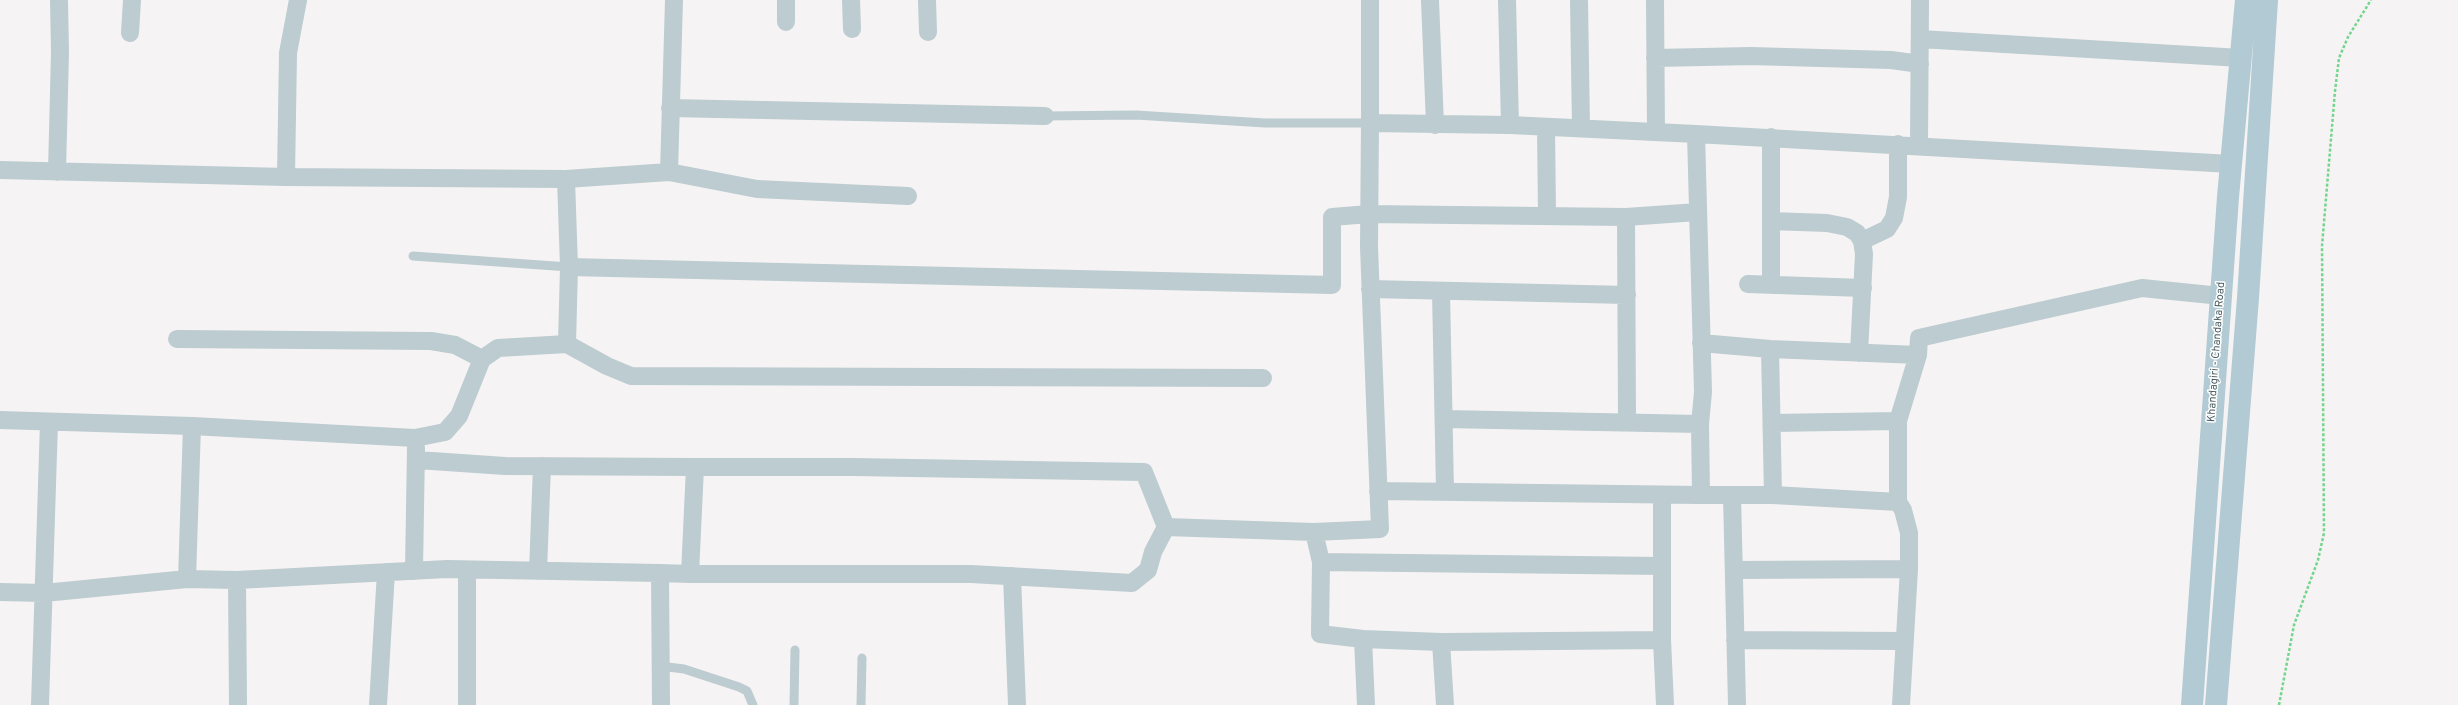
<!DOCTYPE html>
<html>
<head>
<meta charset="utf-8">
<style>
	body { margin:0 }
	canvas { display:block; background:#f5f3f3 }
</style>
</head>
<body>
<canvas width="2458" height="705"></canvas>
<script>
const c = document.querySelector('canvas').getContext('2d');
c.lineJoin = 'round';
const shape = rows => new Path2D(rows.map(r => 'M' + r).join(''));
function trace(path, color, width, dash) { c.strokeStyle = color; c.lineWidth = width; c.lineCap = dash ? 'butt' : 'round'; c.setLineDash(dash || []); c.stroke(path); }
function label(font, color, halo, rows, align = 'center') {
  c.font = font + ' Overpass,sans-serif'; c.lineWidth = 3; c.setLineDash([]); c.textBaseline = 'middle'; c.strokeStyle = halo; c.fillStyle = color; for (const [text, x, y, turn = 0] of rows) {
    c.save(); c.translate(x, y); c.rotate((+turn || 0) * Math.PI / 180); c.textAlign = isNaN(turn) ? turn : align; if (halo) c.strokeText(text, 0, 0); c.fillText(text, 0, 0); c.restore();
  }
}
trace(shape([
	[2279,705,2294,625,2318,560,2324,533,2322,246,2335,91,2339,58,2348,37,2371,0]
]), '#74d58d', 2.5, [3, 2]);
trace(shape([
	[1045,116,1136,115,1265,123,1370,123],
	[413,256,569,267],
	[660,666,684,669,739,687,747,691,753,705],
	[794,705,795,650],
	[861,705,862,658]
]), '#bdccd0', 9);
trace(shape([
	[851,0,852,29],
	[927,0,928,32],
	[1370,0,1370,123,1510,125,1696,134,2231,164],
	[1430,0,1435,125],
	[1507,0,1510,125],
	[1579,0,1581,128],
	[1655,0,1656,132],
	[786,22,786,0],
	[130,33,132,0],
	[1920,39,2241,58],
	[1655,58,1751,56,1891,60,1920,64],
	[670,108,1045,116],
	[1546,127,1547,216],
	[1696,134,1703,392,1700,424,1701,495,1773,495,1898,502],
	[1771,137,1771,284],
	[1919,145,1920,0],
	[0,170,286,177,566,179],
	[57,172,60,52,59,0],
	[669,172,757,189,908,196],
	[286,177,288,53,298,0],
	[1626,217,1627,422],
	[1771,221,1827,223,1847,227,1857,233,1862,241,1864,254,1859,353],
	[1862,241,1887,229,1894,218,1898,197,1898,144],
	[569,267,1332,285,1332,217,1369,214,1626,217,1698,212],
	[1748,284,1863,288],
	[1370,289,1627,295],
	[1441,291,1445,491],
	[177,339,431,341,455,345,482,359],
	[1701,343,1770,349,1918,355],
	[567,344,607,366,631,376,1263,378],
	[1770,349,1773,495],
	[1444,419,1700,424],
	[0,420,192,426,415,438,445,432,459,416,482,359,498,348,567,344,569,267,566,179,669,172,674,0],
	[1772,423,1898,421],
	[417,460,505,466,695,467],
	[1378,491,1701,495],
	[1662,495,1662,640],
	[1732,495,1737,705],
	[1314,532,1321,562,1320,634,1363,639,1366,705],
	[1321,562,1662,566],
	[467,570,467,705],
	[1734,570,1909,569],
	[414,571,416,448],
	[538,571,542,466],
	[690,574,971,574,1132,583,1148,570,1153,552,1166,527],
	[1012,576,1017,705],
	[187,579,192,426],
	[237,580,238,705],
	[0,592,44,593,187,579,237,580,447,569,660,573],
	[1363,639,1441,642,1662,640,1665,705],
	[1735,640,1903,641],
	[1441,642,1445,705],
	[40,705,49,422],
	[378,705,386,572],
	[661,705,660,573,690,574,695,467,854,467,1144,472,1166,527,1314,532,1380,529,1369,247,1370,123],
	[1901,705,1909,569,1909,533,1903,510,1898,502,1898,421,1918,355,1919,338,2142,288,2221,296]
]), '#bdccd0', 18);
trace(shape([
	[2192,705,2228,197,2246,0],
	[2216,705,2248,298,2267,0]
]), '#b1cad3', 22);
label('11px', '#485c62', '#fff', [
	["Khandagiri - Chandaka Road",2217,352,-86]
]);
</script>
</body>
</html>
